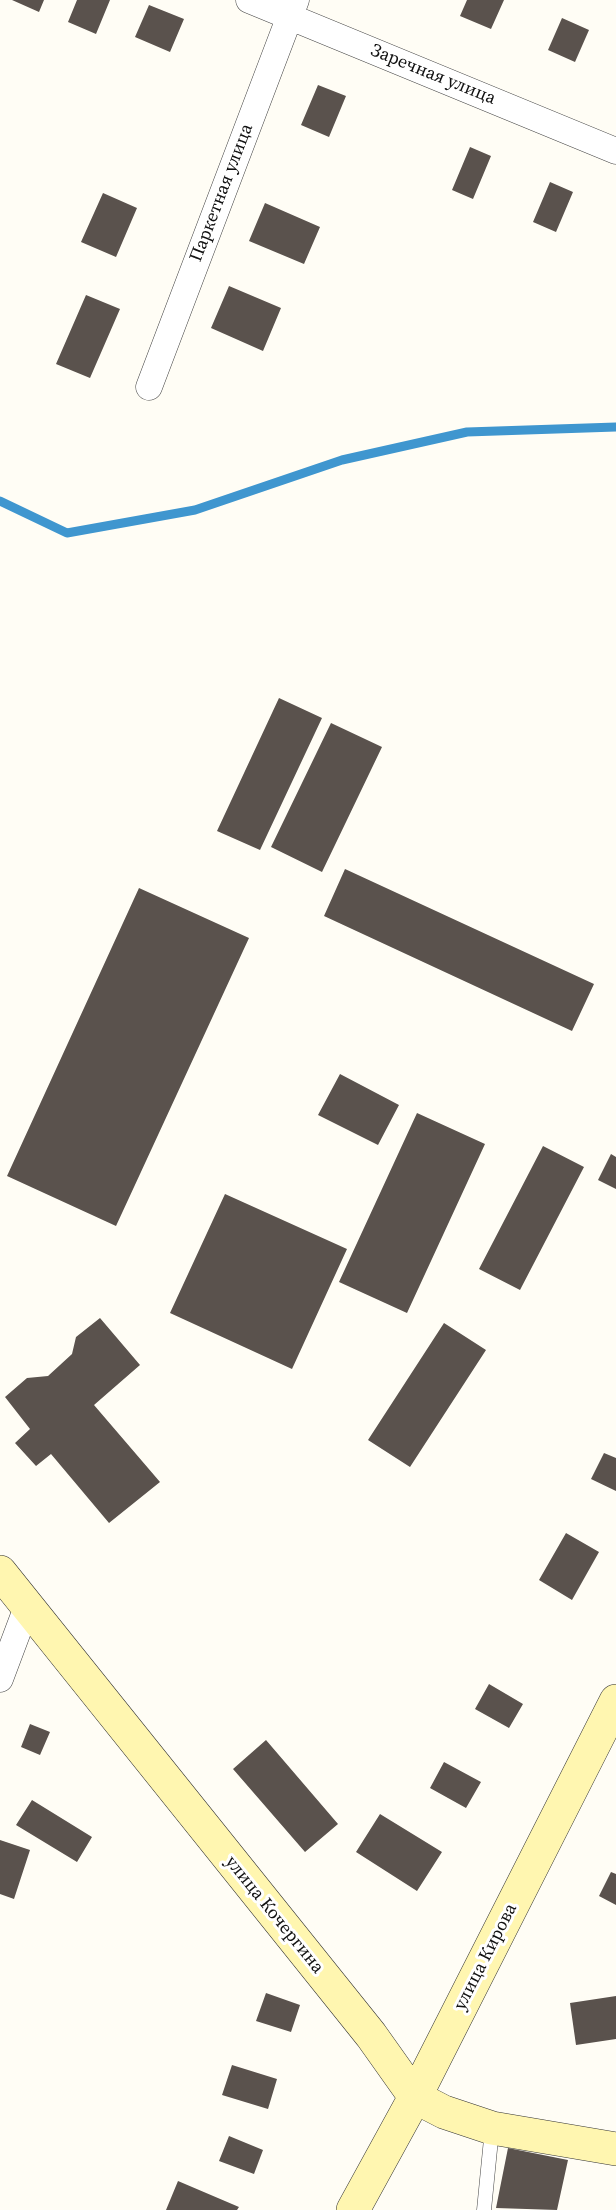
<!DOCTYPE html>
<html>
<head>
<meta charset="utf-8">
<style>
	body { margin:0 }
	canvas { display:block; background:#fffdf5 }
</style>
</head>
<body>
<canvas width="616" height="2210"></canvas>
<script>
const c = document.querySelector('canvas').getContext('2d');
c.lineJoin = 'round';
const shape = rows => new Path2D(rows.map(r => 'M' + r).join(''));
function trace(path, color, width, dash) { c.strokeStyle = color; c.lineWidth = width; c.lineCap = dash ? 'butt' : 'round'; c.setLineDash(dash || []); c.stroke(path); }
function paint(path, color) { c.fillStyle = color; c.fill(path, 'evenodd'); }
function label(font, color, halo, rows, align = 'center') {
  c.font = font + ' "Source Serif 4",serif'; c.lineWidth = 6; c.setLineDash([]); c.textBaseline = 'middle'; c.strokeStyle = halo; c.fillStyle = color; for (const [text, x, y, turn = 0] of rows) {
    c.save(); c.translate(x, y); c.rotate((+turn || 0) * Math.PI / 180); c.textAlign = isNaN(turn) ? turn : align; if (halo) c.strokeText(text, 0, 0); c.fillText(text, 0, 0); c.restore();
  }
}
trace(shape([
	[0,501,67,533,195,510,342,460,467,432,616,427]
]), '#3f96cf', 9);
paint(shape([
	[12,0,44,0,39,12],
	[77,0,110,0,96,34,68,22],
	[467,0,504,0,491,29,460,16],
	[149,5,184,19,170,52,135,37],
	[562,18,589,30,575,62,548,50],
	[318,85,346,96,329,137,301,125],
	[470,147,491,156,473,199,452,190],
	[550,182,573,192,556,232,533,222],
	[103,193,137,208,116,257,81,242],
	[265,203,320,227,304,264,249,241],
	[229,286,281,308,263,351,211,328],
	[86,295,120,309,90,378,56,364],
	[279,698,322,718,260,850,217,831],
	[331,723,382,747,322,872,271,847],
	[345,869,594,984,572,1031,324,916],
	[139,888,249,938,116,1226,7,1176],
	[340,1074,399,1105,378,1145,318,1115],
	[417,1113,485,1144,407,1313,339,1282],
	[543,1146,584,1167,520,1290,479,1269],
	[611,1154,616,1157,616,1189,598,1180],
	[225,1194,347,1249,292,1369,170,1313],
	[100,1318,140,1365,94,1405,160,1482,109,1523,51,1454,36,1466,15,1443,30,1429,5,1397,27,1378,48,1376,72,1354,76,1337],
	[444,1323,486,1350,410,1467,368,1440],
	[604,1453,616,1458,616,1491,591,1479],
	[566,1533,599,1552,572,1600,539,1580],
	[489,1684,523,1704,509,1728,475,1709],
	[30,1724,50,1732,40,1755,21,1747],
	[266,1740,338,1824,305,1852,233,1769],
	[444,1762,481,1782,466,1808,430,1788],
	[32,1800,92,1837,77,1862,16,1825],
	[380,1814,442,1852,417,1891,356,1852],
	[0,1840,30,1850,14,1899,0,1894],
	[611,1872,616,1874,616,1905,599,1896],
	[266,1993,300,2005,291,2032,256,2021],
	[616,1996,616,2039,576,2045,570,2003],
	[232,2065,277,2079,268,2109,222,2095],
	[229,2136,263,2150,254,2174,219,2161],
	[508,2148,568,2160,557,2210,496,2208],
	[178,2181,239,2207,237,2210,166,2210]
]), '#5a524d');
const lane = shape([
	[484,2210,492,2129]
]);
const street = shape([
	[249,0,616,151],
	[149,387,296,0],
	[0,1679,27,1607]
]);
const secondary = shape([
	[0,1572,371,2035,415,2097,444,2112,492,2128,616,2149],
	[353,2210,415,2097,616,1701]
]);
trace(lane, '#444', 15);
trace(street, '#444', 27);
trace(secondary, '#333', 34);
trace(lane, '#fff', 14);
trace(street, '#fff', 26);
trace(secondary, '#fff6b0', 33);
label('18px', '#111', '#fff', [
	["Заречная улица",433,75,22],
	["Паркетная улица",222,193,-69],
	["улица Кочергина",274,1915,51],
	["улица Кирова",486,1957,-63]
]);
</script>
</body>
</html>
